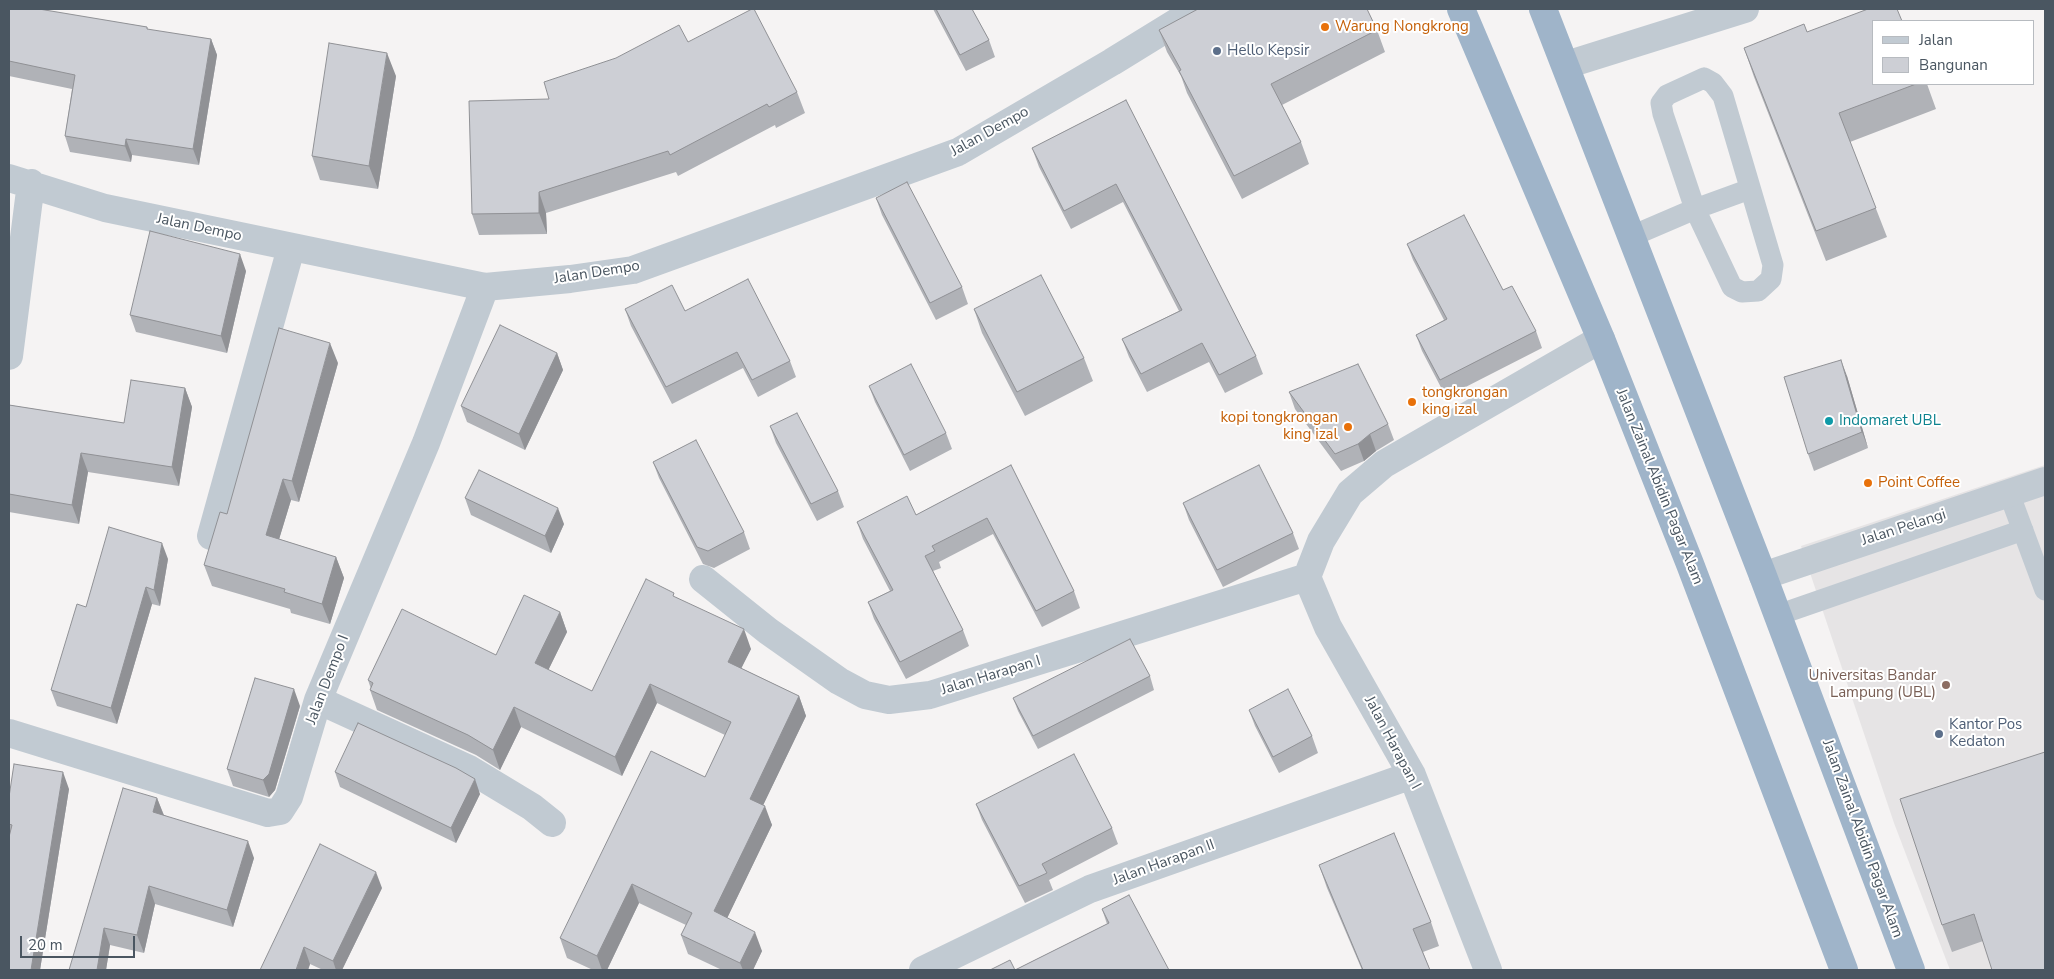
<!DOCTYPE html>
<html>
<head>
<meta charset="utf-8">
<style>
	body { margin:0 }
	#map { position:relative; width:2054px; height:979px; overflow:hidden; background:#f5f3f3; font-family:"Nunito Sans",sans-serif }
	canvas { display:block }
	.frame { position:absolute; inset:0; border:10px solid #4a5661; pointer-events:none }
	.legend { position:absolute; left:1872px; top:20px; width:162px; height:65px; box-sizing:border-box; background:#fff; border:1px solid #b7bbc0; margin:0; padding:6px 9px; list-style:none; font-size:15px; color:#4a5661 }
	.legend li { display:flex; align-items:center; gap:10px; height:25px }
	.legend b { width:25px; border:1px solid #b7bbc0 }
	.scale { position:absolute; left:20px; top:936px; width:115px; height:22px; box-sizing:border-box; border:2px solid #4a5661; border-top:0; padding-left:6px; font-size:15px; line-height:18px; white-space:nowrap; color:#4a5661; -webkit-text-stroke:4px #fff; paint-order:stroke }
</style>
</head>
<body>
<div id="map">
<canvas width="2054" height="979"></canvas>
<div class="frame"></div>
<ul class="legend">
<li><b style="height:6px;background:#c1cad2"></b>Jalan</li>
<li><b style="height:14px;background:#cdcfd5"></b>Bangunan</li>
</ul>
<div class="scale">20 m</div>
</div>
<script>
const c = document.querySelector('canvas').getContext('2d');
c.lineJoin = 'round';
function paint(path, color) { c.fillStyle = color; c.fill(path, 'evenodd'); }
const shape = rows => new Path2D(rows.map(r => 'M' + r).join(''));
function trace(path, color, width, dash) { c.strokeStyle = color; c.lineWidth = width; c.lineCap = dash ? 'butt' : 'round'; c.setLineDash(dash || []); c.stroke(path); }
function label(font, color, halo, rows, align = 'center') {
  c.font = font + ' "Nunito Sans",sans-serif'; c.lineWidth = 4; c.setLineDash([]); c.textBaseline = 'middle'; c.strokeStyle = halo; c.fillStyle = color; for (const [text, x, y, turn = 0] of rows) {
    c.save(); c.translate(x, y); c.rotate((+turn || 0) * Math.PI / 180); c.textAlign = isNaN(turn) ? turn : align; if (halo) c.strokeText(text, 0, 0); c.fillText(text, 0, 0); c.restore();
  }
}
paint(shape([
	[2045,465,2045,970,1950,970,1894,823,1801,546]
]), '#e6e4e5');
trace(shape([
	[1704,78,1713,83,1723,96,1773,265,1771,279,1758,291,1742,292,1732,287,1695,209,1663,114,1661,103,1667,95,1704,78],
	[1632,236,1695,209,1750,189],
	[2009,493,2045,590],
	[1778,615,2023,530]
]), '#c1cad2', 21);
trace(shape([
	[9,178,105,208,485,287,570,279,633,270,958,152,1112,62,1198,9],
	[9,356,31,183],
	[211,536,291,248],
	[1763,576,2045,481],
	[703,579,768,631,839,681,865,695,889,700,930,695,1307,577],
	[318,700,469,769,532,807,552,823],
	[9,733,268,813,280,811,289,797,318,700,426,443,485,287],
	[923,970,1090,889,1412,775],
	[1488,970,1412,775,1328,627,1307,577,1321,541,1350,493,1384,464,1601,339]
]), '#c1cad2', 28);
trace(shape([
	[1566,65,1745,9]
]), '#c1cad2', 28);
trace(shape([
	[1461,9,1601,339,1690,564,1844,970],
	[1543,9,1763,576,1911,970]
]), '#9fb4c9', 28);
paint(shape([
	[9,9,48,9,47,11,147,27,148,30,211,39,217,55,199,165,132,155,131,162,70,152,65,136,72,89,9,76],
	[933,9,972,9,989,40,995,57,966,71],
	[1159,30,1377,30,1385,52,1282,105,1301,142,1309,164,1242,199,1187,93,1181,76,1167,52],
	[1807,32,1873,84,1927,84,1936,109,1850,142,1887,237,1826,261,1754,77,1744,48],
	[688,42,797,92,805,113,776,128,775,125,678,176,676,172,546,213,547,234,479,235,472,214,549,99],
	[396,76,378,189,320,180,312,156],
	[1126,100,1256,356,1263,374,1225,393,1209,362,1147,392,1129,357,1122,339,1179,311,1123,202,1071,229,1039,167,1032,148],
	[876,198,962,287,968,304,936,320,882,215],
	[1407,244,1503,290,1536,331,1542,348,1446,397,1422,351,1416,335,1444,320,1413,260],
	[246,271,227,353,136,332,130,315],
	[625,309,685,311,790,361,796,377,758,397,743,368,672,404,631,326],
	[974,309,1084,358,1093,381,1025,416,982,333],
	[557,353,563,370,525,450,467,422,461,406],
	[338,363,299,502,291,500,279,539,336,557,344,578,330,624,291,613,290,609,212,586,204,565,227,514],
	[1847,376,1868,448,1814,471,1808,454],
	[869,386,946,433,952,449,910,471,875,402],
	[185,388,192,407,179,486,88,472,79,524,9,512,9,405,124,423],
	[1289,392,1388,424,1394,440,1376,451,1364,461,1341,471,1295,409],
	[770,426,838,491,844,507,817,521,776,443],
	[653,462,744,532,750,549,714,568,703,564,659,478],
	[1011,465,1074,591,1080,608,1042,627,993,534,939,562,941,568,933,571,963,630,969,646,906,679,874,619,868,602,890,591,863,539,857,522,916,515],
	[465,498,564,524,551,553,471,515],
	[1183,503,1293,533,1299,549,1223,587,1189,520],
	[168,559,160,606,152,604,117,724,57,706,51,690],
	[676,597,751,649,741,668,799,696,806,716,763,805,772,825,727,918,762,951,753,970,722,970,688,954,681,935,686,925,639,903,607,970,593,970,567,958,560,938,705,777,725,735,657,703,622,776,521,727,500,770,476,755,377,710,370,690,371,689,368,680,496,655,560,612,567,632,548,670,592,691],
	[1150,676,1154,690,1038,749,1018,711,1013,698],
	[300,706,275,790,269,797,233,786,227,769],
	[1249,710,1312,736,1318,753,1279,773,1255,726],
	[2045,752,1983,941,1952,952,1942,925],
	[335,772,480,794,456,843,340,787],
	[69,789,40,970,9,970,9,797],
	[157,798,164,815,254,858,233,927,155,904,144,953,110,945,106,970,69,970],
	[976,804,1112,828,1118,844,1049,880,1053,890,1025,903,982,820],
	[1319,865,1431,922,1439,946,1423,952,1430,970,1362,970,1327,888],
	[382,888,342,970,323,970,310,964,308,970,260,970],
	[1102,909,1169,970,1015,970,1107,924]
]), '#b0b2b7');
paint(shape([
	[211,39,217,55,199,165,193,149],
	[387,53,396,76,378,189,369,166],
	[126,139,132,155,131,162,125,146],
	[539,192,546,213,547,234,539,213],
	[240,254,246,271,227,353,221,336],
	[330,343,338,363,299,502,292,481],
	[557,353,563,370,525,450,519,434],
	[1841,360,1847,376,1868,448,1862,432],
	[185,388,192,407,179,486,172,467],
	[1370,434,1376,451,1364,461,1358,444],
	[81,453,88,472,79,524,72,505],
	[283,479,291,500,274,556,266,535],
	[558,508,564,524,551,553,545,536],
	[162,543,168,559,160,606,154,590],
	[336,557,344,578,330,624,322,604],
	[146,587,152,604,117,724,111,708],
	[560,612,567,632,542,683,535,663],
	[744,629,751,649,735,681,728,662],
	[650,684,657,703,622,776,615,757],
	[294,689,300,706,275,790,269,797,263,780],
	[799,696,806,716,757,818,750,799],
	[514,707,521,727,500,770,493,750],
	[63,772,69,789,40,970,31,970],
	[475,779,480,794,456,843,451,828],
	[157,798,164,816,153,812],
	[765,806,772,825,721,931,714,911],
	[248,841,254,858,233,927,227,910],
	[376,872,382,888,342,970,336,970,333,961],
	[632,884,639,903,607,970,602,970,597,956],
	[149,886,155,904,144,953,137,935],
	[104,928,110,945,106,970,97,970],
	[755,932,762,951,753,970,743,970,740,963],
	[304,947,310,964,308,970,296,970]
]), '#909195');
const building = shape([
	[9,9,39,9,147,27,147,29,211,39,193,149,126,139,125,146,65,136,75,75,9,61,9,9],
	[752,9,754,9,797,92,769,107,767,104,670,155,668,151,539,192,539,213,472,214,469,101,549,99,544,82,616,58,679,25,688,42,752,9],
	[936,9,972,9,989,40,960,55,936,9],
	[1198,9,1367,9,1377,30,1271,84,1301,142,1234,176,1179,71,1181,70,1159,30,1198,9],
	[1868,9,1897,9,1902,21,1873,21,1873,84,1916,84,1839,113,1876,208,1816,231,1744,48,1804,24,1807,32,1868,9],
	[329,43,387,53,369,166,312,156,329,43],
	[1126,100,1256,356,1219,375,1202,343,1141,374,1122,339,1182,310,1116,184,1064,211,1032,148,1126,100],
	[907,182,962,287,930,303,876,198,907,182],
	[1464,215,1503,290,1512,286,1536,331,1440,380,1416,335,1447,319,1407,244,1464,215],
	[150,231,240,254,221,336,130,315,150,231],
	[1041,275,1084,358,1017,392,974,309,1041,275],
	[748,279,790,361,752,380,737,352,666,387,625,309,672,285,685,311,748,279],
	[500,325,557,353,519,434,461,406,500,325],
	[279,328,330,343,292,481,283,479,266,535,336,557,322,604,284,592,285,589,204,565,220,512,227,514,279,328],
	[1841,360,1862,432,1808,454,1784,377,1841,360],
	[911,364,946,433,904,455,869,386,911,364],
	[1358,364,1388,424,1370,434,1358,444,1335,454,1289,392,1358,364],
	[131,380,185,388,172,467,81,453,72,505,9,494,9,405,124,423,131,380],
	[797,413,838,491,811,504,770,426,797,413],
	[696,440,744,532,708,551,697,547,653,462,696,440],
	[1011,465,1074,591,1036,611,987,518,932,546,935,551,925,556,963,630,900,662,868,602,893,590,857,522,907,496,916,515,1011,465],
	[1259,465,1293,533,1217,570,1183,503,1259,465],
	[479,470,558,508,545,536,465,498,479,470],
	[109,527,162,543,154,590,146,587,111,708,51,690,77,604,86,607,109,527],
	[646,579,674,593,673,596,744,629,728,662,799,696,750,799,765,806,714,911,755,932,740,963,681,935,692,913,632,884,597,956,560,938,651,751,705,777,731,722,650,684,615,757,514,707,493,750,468,735,370,690,373,683,368,680,402,609,496,655,524,595,560,612,535,663,592,691,646,579],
	[1130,639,1150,676,1033,736,1013,698,1130,639],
	[255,678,294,689,269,774,263,780,227,769,255,678],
	[1288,689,1312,736,1273,757,1249,710,1288,689],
	[358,723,456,768,475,779,451,828,335,772,358,723],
	[2045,752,2045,970,1992,970,1974,914,1942,925,1900,799,2045,752],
	[1074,754,1112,828,1042,864,1047,873,1019,886,976,804,1074,754],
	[14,764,63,772,31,970,9,970,9,837,12,825,9,824,9,797,14,764],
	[123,788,157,798,153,812,248,841,227,910,149,886,137,935,104,928,97,970,69,970,123,788],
	[1394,833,1431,922,1413,929,1430,970,1363,970,1319,865,1394,833],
	[320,844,376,872,333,961,304,947,296,970,260,970,320,844],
	[1129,895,1169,970,990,970,1010,960,1015,970,1109,923,1102,909,1129,895]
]);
paint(building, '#cdcfd5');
trace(building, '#909195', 1);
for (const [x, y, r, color] of [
	[1325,27,5,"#e8710a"],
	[1217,51,5,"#5c6f8a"],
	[1412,402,5,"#e8710a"],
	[1829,421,5,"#0f9aa8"],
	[1348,427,5,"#e8710a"],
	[1868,483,5,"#e8710a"],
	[1946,685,5,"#8d6e63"],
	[1939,734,5,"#5c6f8a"]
]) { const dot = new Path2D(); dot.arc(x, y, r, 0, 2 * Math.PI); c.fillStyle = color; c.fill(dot); trace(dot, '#fff', 2); }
label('15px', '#c56008', '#fff', [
	["Warung Nongkrong",1335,27],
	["tongkrongan",1422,393],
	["king izal",1422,410],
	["kopi tongkrongan",1338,418,"right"],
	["king izal",1338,435,"right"],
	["Point Coffee",1878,483]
], 'left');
label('15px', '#4e5e75', '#fff', [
	["Hello Kepsir",1227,51],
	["Kantor Pos",1949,725],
	["Kedaton",1949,742]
], 'left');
label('15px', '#4a5661', '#fff', [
	["Jalan Dempo",990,132,-29],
	["Jalan Dempo",199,228,12],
	["Jalan Dempo",597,273,-9],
	["Jalan Zainal Abidin Pagar Alam",1659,487,68],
	["Jalan Pelangi",1904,528,-18],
	["Jalan Harapan I",991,676,-17],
	["Jalan Dempo I",328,680,-69],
	["Jalan Harapan I",1392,743,62],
	["Jalan Zainal Abidin Pagar Alam",1862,839,70],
	["Jalan Harapan II",1164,863,-20]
]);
label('15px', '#0d838f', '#fff', [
	["Indomaret UBL",1839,421]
], 'left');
label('15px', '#785e54', '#fff', [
	["Universitas Bandar",1936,676],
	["Lampung (UBL)",1936,693]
], 'right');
</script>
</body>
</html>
